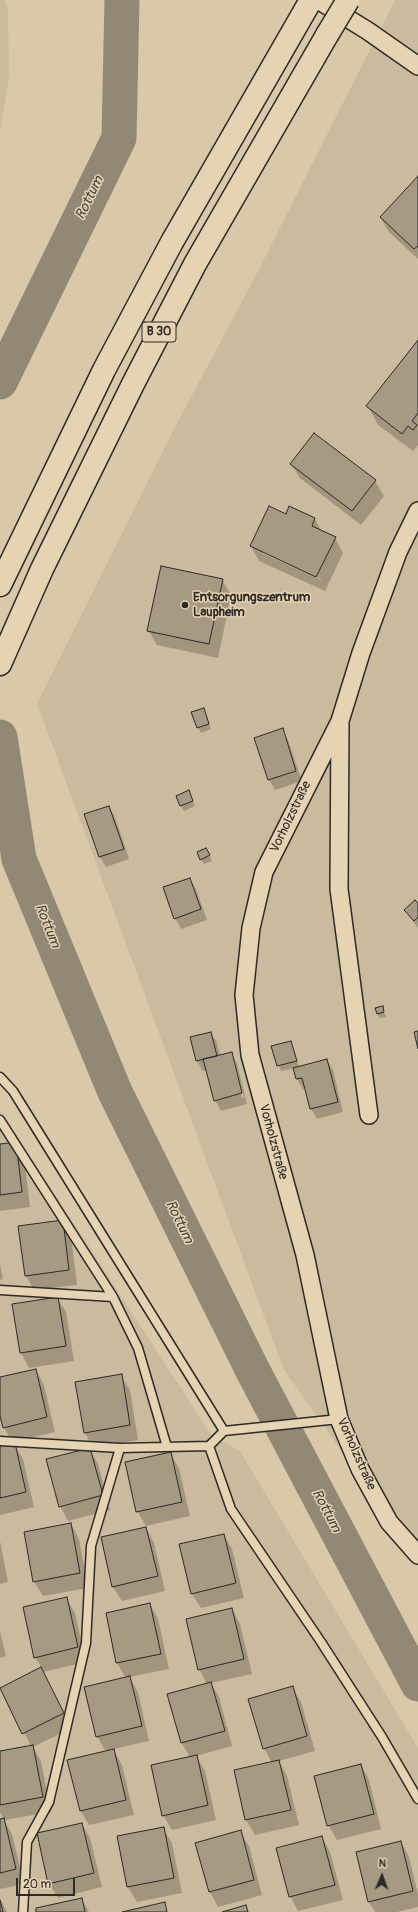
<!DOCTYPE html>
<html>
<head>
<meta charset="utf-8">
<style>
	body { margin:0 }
	#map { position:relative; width:418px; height:1912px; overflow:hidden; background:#dac9a9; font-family:Pangolin,sans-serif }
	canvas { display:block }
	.north { position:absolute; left:362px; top:1856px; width:40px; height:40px; -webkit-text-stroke:3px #e5d3b1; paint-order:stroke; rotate:2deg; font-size:11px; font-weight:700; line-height:16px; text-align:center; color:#2b2b2b }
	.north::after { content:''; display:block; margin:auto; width:14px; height:18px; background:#2b2b2b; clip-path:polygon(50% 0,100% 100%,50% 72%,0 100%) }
	.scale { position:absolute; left:16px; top:1878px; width:59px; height:18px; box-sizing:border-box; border:2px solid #2b2b2b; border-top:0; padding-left:5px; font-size:12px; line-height:14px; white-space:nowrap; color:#2b2b2b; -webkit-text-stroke:3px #e5d3b1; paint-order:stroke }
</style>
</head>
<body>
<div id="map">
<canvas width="418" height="1912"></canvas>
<div class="north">N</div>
<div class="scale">20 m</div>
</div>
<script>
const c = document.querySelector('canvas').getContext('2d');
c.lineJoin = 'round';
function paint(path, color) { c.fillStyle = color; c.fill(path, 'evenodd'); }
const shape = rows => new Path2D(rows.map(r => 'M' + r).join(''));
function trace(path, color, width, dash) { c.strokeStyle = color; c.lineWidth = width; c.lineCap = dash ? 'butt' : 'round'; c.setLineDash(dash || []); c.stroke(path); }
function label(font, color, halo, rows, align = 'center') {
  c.font = font + ' Pangolin,sans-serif'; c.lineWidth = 3; c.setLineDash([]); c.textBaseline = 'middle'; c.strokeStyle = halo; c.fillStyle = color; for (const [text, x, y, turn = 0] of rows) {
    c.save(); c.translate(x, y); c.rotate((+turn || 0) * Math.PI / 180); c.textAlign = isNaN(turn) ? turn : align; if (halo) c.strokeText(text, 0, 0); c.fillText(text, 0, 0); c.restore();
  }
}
paint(shape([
	[0,0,5,0,8,12,9,77,0,131],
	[395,0,418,0,418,1559,284,1370,37,704,174,429,255,277],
	[0,1110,212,1436,240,1451,418,1748,418,1912,0,1912]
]), '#cabb9e');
paint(shape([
	[418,177,418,259,389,232,381,218],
	[418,341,418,445,413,451,378,425,368,406],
	[291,464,375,481,384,496,361,525,300,478],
	[290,507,315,519,322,532,335,538,343,553,325,591,259,561,251,546,286,515],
	[262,550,321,579,321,580,262,553],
	[222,580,231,595,218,658,157,645,148,630],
	[203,709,211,729,201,733,198,728],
	[282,730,288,740,302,781,275,790,269,780,256,738],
	[189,792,195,806,184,811,181,806],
	[109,807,115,817,129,859,106,867,100,857,85,815],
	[209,854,212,861,204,864,201,859],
	[190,879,196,889,207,920,181,929,175,918],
	[418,905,418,928,405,910],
	[382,1007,386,1017,380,1018,377,1013],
	[211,1033,217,1043,220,1056,231,1053,237,1064,247,1104,221,1111,215,1100,207,1070,203,1071,197,1061,191,1038],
	[233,1063,235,1063,244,1098,242,1098],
	[291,1042,299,1067,327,1060,333,1070,343,1112,317,1119,311,1109,306,1089,303,1089,297,1079,294,1068,281,1071,273,1047],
	[0,1145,24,1158,30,1207,0,1211],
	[62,1221,71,1236,77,1285,34,1290,26,1276],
	[0,1264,3,1279,0,1280],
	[57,1298,66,1312,74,1361,29,1368,21,1353,13,1305],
	[36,1370,44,1385,55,1432,12,1442,4,1427,0,1412,0,1378],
	[121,1376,130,1390,138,1440,93,1448,85,1433,77,1383],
	[14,1444,23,1459,34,1507,0,1515,0,1447],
	[90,1449,98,1464,110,1510,68,1521,60,1506],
	[170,1453,179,1468,190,1516,146,1526,137,1511],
	[71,1524,79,1539,88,1588,43,1596,34,1582],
	[146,1528,154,1543,165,1591,122,1601,113,1587,102,1538],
	[224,1535,232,1549,244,1598,201,1608,192,1594,181,1545],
	[0,1541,8,1582,0,1584],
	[66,1598,75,1613,86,1662,43,1672,72,1728,33,1747,41,1761,51,1812,4,1820,12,1834,24,1884,0,1889,0,1820,4,1819,0,1812,0,1752,31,1746,1,1689,42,1668,35,1657],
	[150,1604,158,1619,169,1669,129,1677,138,1692,149,1741,113,1749,122,1765,134,1815,89,1825,81,1811,106,1752,97,1736,126,1678,117,1663,107,1613],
	[232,1609,240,1624,252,1674,211,1683,219,1697,232,1746,196,1756,205,1771,216,1820,172,1830,163,1815,190,1758,182,1743,207,1684,199,1669],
	[0,1631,6,1656,0,1658],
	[292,1687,301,1702,315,1751,279,1761,287,1776,299,1825,255,1835,246,1820,235,1771,272,1763,264,1748],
	[361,1765,369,1780,381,1829,337,1840,328,1825],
	[82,1824,90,1838,102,1887,58,1898,49,1883],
	[163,1828,172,1843,182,1893,137,1902,128,1887,118,1837],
	[240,1832,249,1846,262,1895,218,1907,210,1892,197,1843],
	[322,1837,330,1852,343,1900,298,1911,290,1896],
	[401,1842,409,1857,418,1894,418,1907,397,1912,375,1912,369,1902,357,1852],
	[0,1899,6,1910,7,1912,0,1912],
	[82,1899,89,1912,37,1912]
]), '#0003');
trace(shape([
	[0,382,119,138,122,0],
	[0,737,19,859,115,1092,253,1371,418,1684]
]), '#928876', 35);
const building = shape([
	[418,176,418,246,414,249,380,217,418,176],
	[418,340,418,413,412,421,417,425,413,430,408,426,402,434,366,406,418,340],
	[314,433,376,480,352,511,290,464,314,433],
	[269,506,286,514,289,506,315,518,312,526,336,537,316,577,250,546,269,506],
	[161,566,223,579,209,644,147,631,161,566],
	[204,708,209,724,197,728,191,712,204,708],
	[283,728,296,771,268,780,254,738,283,728],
	[189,790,193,801,180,806,176,796,189,790],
	[109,806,124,849,99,857,84,814,109,806],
	[206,848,210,855,200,860,197,852,206,848],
	[190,878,201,909,174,919,163,887,190,878],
	[415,900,418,903,418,917,414,921,404,910,415,900],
	[383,1006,384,1012,377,1014,375,1008,383,1006],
	[418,1031,418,1049,414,1032,418,1031],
	[211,1032,217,1056,196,1061,190,1037,211,1032],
	[291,1041,297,1061,277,1066,271,1046,291,1041],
	[232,1052,242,1093,214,1101,203,1059,232,1052],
	[327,1059,338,1102,310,1109,302,1078,296,1079,293,1068,327,1059],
	[16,1142,22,1192,0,1195,0,1144,16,1142],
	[63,1220,69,1270,25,1276,18,1226,63,1220],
	[58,1297,66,1346,20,1353,12,1304,58,1297],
	[36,1369,47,1417,3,1428,0,1416,0,1377,36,1369],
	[122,1374,130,1425,84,1433,75,1382,122,1374],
	[15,1443,26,1492,0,1498,0,1446,15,1443],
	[90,1448,103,1495,59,1507,46,1459,90,1448],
	[171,1452,182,1502,136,1512,125,1462,171,1452],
	[71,1523,80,1573,33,1582,24,1532,71,1523],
	[146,1527,158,1576,112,1587,101,1537,146,1527],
	[224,1534,236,1583,191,1594,179,1544,224,1534],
	[67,1597,78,1647,34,1658,23,1607,67,1597],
	[150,1603,161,1654,116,1663,106,1613,150,1603],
	[232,1608,244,1659,198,1670,186,1619,232,1608],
	[41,1667,64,1713,22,1734,0,1688,41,1667],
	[130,1676,142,1726,96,1737,84,1687,130,1676],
	[211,1682,225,1731,181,1743,167,1694,211,1682],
	[293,1686,307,1736,263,1749,248,1699,293,1686],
	[33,1745,43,1797,0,1805,0,1751,33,1745],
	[114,1749,126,1800,80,1811,67,1760,114,1749],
	[197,1755,208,1805,162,1816,151,1765,197,1755],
	[279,1760,291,1810,245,1820,234,1770,279,1760],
	[361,1764,374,1814,327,1826,314,1776,361,1764],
	[4,1818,16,1869,0,1873,0,1819,4,1818],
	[82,1823,94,1873,48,1884,37,1833,82,1823],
	[164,1827,174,1878,127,1887,117,1836,164,1827],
	[241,1830,254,1880,209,1892,195,1843,241,1830],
	[322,1836,335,1885,289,1897,276,1848,322,1836],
	[401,1841,413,1891,368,1902,356,1852,401,1841],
	[82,1898,85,1912,36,1912,36,1908,82,1898],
	[0,1900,3,1912,0,1912,0,1900],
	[165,1902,167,1912,122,1912,165,1902],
	[246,1905,248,1912,222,1912,246,1905]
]);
paint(building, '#a69a83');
trace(building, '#2b2b2b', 1);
const service = shape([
	[0,1077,13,1091,224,1431,339,1419],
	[0,1120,113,1297,138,1348,167,1447],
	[0,1290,113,1297],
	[0,1441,120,1448,209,1446,224,1431],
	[209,1446,231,1509,321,1642,382,1737,418,1799],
	[23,1912,27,1842,49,1802,86,1643,91,1546,120,1448]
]);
const minor = shape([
	[318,0,368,31,418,66],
	[418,511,398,552,361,653,340,721,264,872,251,928,244,995,250,1055,305,1255,339,1419,360,1469,389,1522,418,1555],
	[340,724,339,889,369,1115]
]);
const trunk = shape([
	[0,585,104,370,172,242,311,0],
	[0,664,42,569,133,384,195,264,327,35]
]);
trace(service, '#2b2b2b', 11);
trace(minor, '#2b2b2b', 20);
trace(trunk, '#2b2b2b', 25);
trace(service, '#e5d3b1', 8);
trace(minor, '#e5d3b1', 17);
trace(trunk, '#e5d3b1', 22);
const trunkBridge = shape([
	[327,35,348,0]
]);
trace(trunkBridge, '#2b2b2b', 25, []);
trace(trunkBridge, '#e5d3b1', 22);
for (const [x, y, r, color] of [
	[185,605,4,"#2b2b2b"]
]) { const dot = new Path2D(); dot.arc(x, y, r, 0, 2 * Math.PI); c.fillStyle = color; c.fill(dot); trace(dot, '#e5d3b1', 1.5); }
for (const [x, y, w] of [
	[159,332,34]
]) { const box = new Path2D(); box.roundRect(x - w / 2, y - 10, w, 20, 3); c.fillStyle = '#e5d3b1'; c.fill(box); trace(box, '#2b2b2b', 1); }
label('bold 12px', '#2b2b2b', null, [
	["B 30",159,332]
]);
label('bold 13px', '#2b2b2b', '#e5d3b1', [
	["Entsorgungszentrum",193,598],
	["Laupheim",193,613]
], 'left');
label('13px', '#2b2b2b', '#e5d3b1', [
	["Vorholzstraße",291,817,-64],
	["Vorholzstraße",273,1142,75],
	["Vorholzstraße",356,1454,66]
]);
label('italic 14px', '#45423e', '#e5d3b1', [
	["Rottum",90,198,-64],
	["Rottum",47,926,68],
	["Rottum",179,1222,64],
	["Rottum",326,1511,62]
]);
</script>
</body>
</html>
